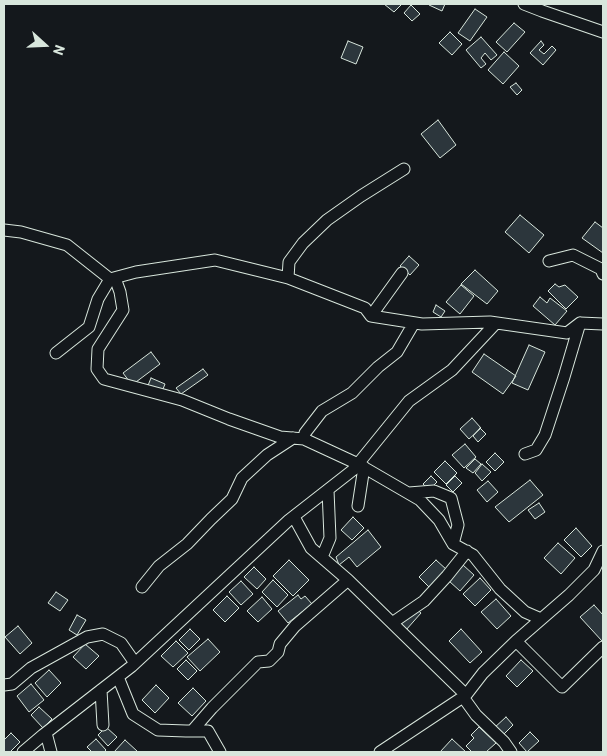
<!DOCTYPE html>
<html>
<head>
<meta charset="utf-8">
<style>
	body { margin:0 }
	#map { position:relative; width:607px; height:756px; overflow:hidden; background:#14181c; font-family:Barlow,sans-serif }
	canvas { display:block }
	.frame { position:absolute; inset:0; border:5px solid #d8e6dc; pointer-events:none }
	.north { position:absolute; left:20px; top:20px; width:50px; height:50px; -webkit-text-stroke:4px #14181c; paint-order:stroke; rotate:110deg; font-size:14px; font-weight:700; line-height:20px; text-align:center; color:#d8e6dc }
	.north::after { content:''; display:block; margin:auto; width:18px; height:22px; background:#d8e6dc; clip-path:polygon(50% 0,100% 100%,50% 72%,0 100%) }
</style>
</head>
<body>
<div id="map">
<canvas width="607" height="756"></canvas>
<div class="frame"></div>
<div class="north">N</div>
</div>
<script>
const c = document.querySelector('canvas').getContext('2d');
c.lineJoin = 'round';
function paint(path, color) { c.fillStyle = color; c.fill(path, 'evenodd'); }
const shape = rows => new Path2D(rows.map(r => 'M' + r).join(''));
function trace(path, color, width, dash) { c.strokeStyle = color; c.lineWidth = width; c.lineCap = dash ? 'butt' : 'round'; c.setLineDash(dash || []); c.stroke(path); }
const building = shape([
	[384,4,402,4,394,12,384,4],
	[430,4,445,4,442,11,429,5,430,4],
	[411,5,420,14,412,21,404,13,411,5],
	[475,9,487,17,470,41,458,33,475,9],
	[514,23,525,32,507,52,496,42,514,23],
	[450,32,462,44,452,55,439,43,450,32],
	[481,37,497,55,491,60,485,53,481,58,486,64,481,68,466,50,481,37],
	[348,41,363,47,356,64,341,58,348,41],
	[541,41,544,45,539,50,544,54,552,46,556,50,543,65,530,53,541,41],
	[504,52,519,66,503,84,488,70,504,52],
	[516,83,522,90,517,95,510,87,516,83],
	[438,120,456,145,440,158,421,134,438,120],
	[520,215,544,235,529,253,505,232,520,215],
	[595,222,603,228,603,253,582,238,595,222],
	[409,256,419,265,410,275,400,266,409,256],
	[475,270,498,291,487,304,461,284,475,270],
	[555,284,559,287,565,285,578,297,566,309,548,291,555,284],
	[461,285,474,296,460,314,446,302,461,285],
	[540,297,547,303,550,298,567,311,555,325,533,306,540,297],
	[436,305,445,311,441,317,433,312,436,305],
	[529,345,545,352,528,390,512,383,529,345],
	[151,352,160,364,132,385,123,373,151,352],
	[484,354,516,376,503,394,472,372,484,354],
	[203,369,208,375,181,394,176,388,203,369],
	[151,378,165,384,161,394,147,388,151,378],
	[472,418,481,428,469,439,460,429,472,418],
	[480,428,486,434,478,442,473,436,480,428],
	[465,444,476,457,464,468,452,455,465,444],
	[495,453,504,462,495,471,486,462,495,453],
	[475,459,481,464,473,473,466,468,475,459],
	[445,461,457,473,446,484,434,472,445,461],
	[482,464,491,472,482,481,475,473,482,464],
	[431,476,437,482,429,490,423,484,431,476],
	[455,476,462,483,453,492,446,485,455,476],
	[530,480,543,495,509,522,495,507,530,480],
	[488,481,498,492,487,502,477,490,488,481],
	[539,503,545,512,535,519,528,510,539,503],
	[353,517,364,528,352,540,341,530,353,517],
	[576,528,592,546,581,557,564,540,576,528],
	[368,530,381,547,357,567,349,557,339,565,336,557,368,530],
	[558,543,575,558,561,574,544,558,558,543],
	[289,560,309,580,293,596,273,576,289,560],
	[436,560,447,570,430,588,419,577,436,560],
	[463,565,474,575,460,591,449,581,463,565],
	[254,567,266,579,257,589,244,577,254,567],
	[480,578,491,590,475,606,463,594,480,578],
	[273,580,288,595,277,607,262,592,273,580],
	[241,581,253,594,241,605,229,592,241,581],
	[56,592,68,600,60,611,48,603,56,592],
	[298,595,301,599,305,596,312,604,288,623,278,611,298,595],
	[227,596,239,608,225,622,213,610,227,596],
	[262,597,272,609,258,622,247,611,262,597],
	[496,599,511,616,497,629,481,612,496,599],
	[594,605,603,615,603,640,602,641,580,617,594,605],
	[414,607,421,613,406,630,399,624,414,607],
	[77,615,86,620,77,635,69,630,77,615],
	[18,626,32,643,20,654,5,637,18,626],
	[190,629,200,639,189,650,179,640,190,629],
	[461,629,482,652,470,663,449,641,461,629],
	[208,639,220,652,200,671,187,657,208,639],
	[176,641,188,653,173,667,161,656,176,641],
	[85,644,99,656,86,669,73,657,85,644],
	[186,660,197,671,188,680,177,669,186,660],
	[521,660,533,671,517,687,506,676,521,660],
	[49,670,61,683,47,697,35,683,49,670],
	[31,684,44,700,29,712,17,696,31,684],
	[156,685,169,698,155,713,142,700,156,685],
	[193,688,206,701,192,716,178,703,193,688],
	[39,707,52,719,43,728,31,715,39,707],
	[506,717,513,725,501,737,493,729,506,717],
	[106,727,117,737,108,746,98,735,106,727],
	[479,727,496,743,486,752,472,752,466,746,474,738,471,735,479,727],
	[530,732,539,741,527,752,519,743,530,732],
	[11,733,20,742,10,752,4,752,4,740,11,733],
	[96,739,106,750,104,752,92,752,87,747,96,739],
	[452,739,466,752,440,752,452,739],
	[125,740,137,751,136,752,114,752,125,740]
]);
paint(building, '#2c363c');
trace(building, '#d8e6dc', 1);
const minor = shape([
	[524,4,542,11,603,32],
	[4,230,21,232,67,245,110,279,136,272,215,260,288,278,365,308,371,316,422,324,490,322,567,333,580,323,603,324],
	[549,261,573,255,601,269,603,274],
	[115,278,120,292,123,310,98,349,97,369,104,379,182,400,229,419,280,437,304,439,358,464,420,500,439,520,453,544,473,555,500,589,525,612,541,619],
	[288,278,289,262,303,243,327,220,361,196,404,169],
	[371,316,402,273],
	[56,353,89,327,98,299,110,279],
	[304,439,305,433,322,411,352,393,378,367,397,352,414,323],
	[525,454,536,450,545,435,564,377,580,323],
	[409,493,434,491,451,498,458,525,453,544],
	[358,506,364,467],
	[294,517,311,548,348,580,466,695],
	[322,557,330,538,328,490],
	[142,587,159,566,187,544,211,519,232,499,242,478,267,455,293,438],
	[392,623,424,601,447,576,467,551],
	[516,641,562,687,603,647],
	[118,677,133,714,158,730,186,731,208,731,220,752],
	[4,685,12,684,31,668,87,637,103,634,121,643,135,663],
	[101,690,103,725],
	[463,697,476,715,504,742,511,752],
	[192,731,212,708,258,662,269,661,278,652,280,644,295,626,348,580],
	[46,733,51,752],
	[23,752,43,735,132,666,289,520,353,470,409,401,452,370,496,323],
	[380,752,466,695,483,673,516,641,569,595,594,570,603,551]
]);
trace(minor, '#d8e6dc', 13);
trace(minor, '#14181c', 11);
</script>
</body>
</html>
